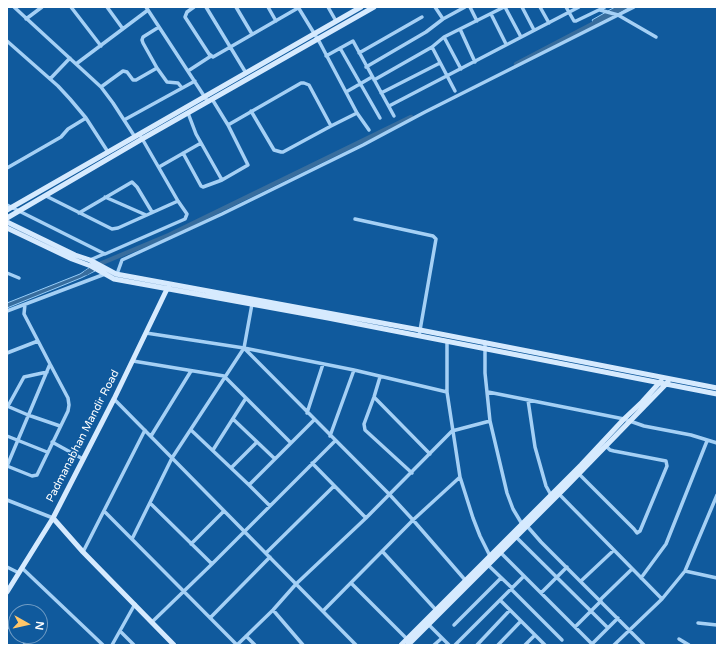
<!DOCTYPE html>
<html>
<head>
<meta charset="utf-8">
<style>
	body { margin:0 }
	#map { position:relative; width:724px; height:652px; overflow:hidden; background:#105a9d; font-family:"Varela Round",sans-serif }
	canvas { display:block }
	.frame { position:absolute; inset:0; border:8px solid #fff; pointer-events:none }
	.north { position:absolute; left:8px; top:604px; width:40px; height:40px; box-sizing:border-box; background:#105a9d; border:1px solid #709cc4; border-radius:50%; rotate:98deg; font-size:11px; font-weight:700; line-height:16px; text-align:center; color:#fff }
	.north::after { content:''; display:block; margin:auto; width:14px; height:18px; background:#ffc669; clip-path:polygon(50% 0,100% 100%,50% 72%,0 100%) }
</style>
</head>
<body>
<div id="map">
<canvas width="724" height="652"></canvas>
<div class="frame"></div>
<div class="north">N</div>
</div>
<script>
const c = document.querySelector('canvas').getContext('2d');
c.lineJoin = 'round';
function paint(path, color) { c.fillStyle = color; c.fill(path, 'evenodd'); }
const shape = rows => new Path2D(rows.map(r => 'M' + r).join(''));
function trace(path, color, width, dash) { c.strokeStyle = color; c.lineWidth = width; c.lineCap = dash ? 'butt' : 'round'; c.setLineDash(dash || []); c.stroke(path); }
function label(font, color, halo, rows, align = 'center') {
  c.font = font + ' "Varela Round",sans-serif'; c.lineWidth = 3; c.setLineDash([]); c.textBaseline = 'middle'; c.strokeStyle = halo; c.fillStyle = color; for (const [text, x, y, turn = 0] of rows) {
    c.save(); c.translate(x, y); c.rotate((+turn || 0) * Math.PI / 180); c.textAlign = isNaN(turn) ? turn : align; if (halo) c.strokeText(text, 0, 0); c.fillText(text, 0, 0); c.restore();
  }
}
const water = shape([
	[615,7,630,7,601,24,595,25,592,20,615,7],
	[89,268,95,271,81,278,7,308,7,303,80,274,89,268]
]);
paint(water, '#386d9d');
trace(water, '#97cdf8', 1);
trace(shape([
	[516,64,600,20],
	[86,273,102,263,169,235,411,117]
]), '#386d9d', 4.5);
trace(shape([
	[14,7,101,87,113,103,135,137],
	[71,7,101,46],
	[107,7,123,29],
	[146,7,208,102],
	[194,7,187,12,185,17,209,54,213,57,298,8],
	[206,7,246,73],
	[236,7,252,34],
	[268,7,276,21],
	[298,7,320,43,357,113,369,130],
	[328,7,336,21],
	[435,7,443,19],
	[470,7,477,21],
	[505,7,521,37],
	[522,7,534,30],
	[540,7,549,23],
	[566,7,574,21,576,21,605,7],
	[600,10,618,15,656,37],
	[491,14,506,44],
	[26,19,42,7],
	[460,29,475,62],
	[444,37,461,69],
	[7,41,58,86,70,99,86,118,108,152],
	[432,47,455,91],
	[340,48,380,118],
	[359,53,422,17],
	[326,56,353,41,394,116],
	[76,64,148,10],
	[366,67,426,32,443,19,465,7],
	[157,68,143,43,142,40,143,37,159,27],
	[188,71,211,56],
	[50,79,70,58],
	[374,80,432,47,444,37,504,7],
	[101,87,123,71,127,72,133,80,136,80,157,68,167,82,178,83,182,88],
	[346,92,372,77],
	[381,93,440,63],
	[389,106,579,7],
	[251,111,274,150,281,152,283,152,331,126,357,113],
	[188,113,196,134,222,180],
	[124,120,195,81],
	[228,125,301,83,304,83,309,85,331,126],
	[183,153,201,186,203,187,222,180,248,165,228,125,212,99],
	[159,167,201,143],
	[7,168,61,137,68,129,86,118],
	[46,196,112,229,118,228,178,201],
	[105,197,146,215],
	[7,205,105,254,185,219,187,214,178,201,140,135],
	[79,213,132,182,137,187,152,212],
	[355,219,433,236,436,239,419,336],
	[90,260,104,254],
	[7,273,19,278],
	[117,274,122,260,222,214,363,145,425,112,634,7],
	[25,304,24,314,50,364,68,398,69,405,68,411,37,475,32,476,7,466,50,364],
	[7,311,105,274],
	[146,333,244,348,354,370,447,392],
	[447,341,447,392,460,477,473,518,480,536,490,556],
	[485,342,485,373,490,421,507,493,513,509,522,524],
	[244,348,390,495,413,520,466,581],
	[7,353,38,341],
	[133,361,224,376,291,443],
	[380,377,374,397,364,424,365,430,412,473],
	[488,392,624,419,644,426,691,435,717,443],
	[374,397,430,454],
	[114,399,356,645],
	[528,400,535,447,546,486,551,495],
	[7,406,28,415,60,426],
	[8,406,24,377,47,372],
	[307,413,323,364],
	[233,419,275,459],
	[191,430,249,485,270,506],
	[7,436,47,452],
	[151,436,191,371],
	[330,436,354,370],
	[52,442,83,459],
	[213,450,246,398],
	[312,463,366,518],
	[231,468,257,442],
	[579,474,634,529,637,533,640,531,667,466,666,461,614,451,610,450,605,445],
	[249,485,314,420],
	[558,493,662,599],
	[7,500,53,518],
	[150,503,212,564],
	[104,511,237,645],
	[527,526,541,542,644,645],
	[516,537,608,628,618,618],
	[132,539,172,458,244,348,252,304],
	[191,544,224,511],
	[382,551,436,610],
	[83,552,145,430],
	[266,553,334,486],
	[501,553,593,645],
	[488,565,512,588],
	[7,567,19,573],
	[22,568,103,645],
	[685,571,717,578],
	[641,578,666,544,707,441],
	[581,581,614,550],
	[351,583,407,639],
	[511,589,562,640],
	[541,593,567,567],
	[500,600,545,645],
	[600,600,632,569],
	[273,610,303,645],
	[323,611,413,520,460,477],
	[210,618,270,557],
	[152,622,212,564,335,441],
	[427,623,449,645],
	[698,623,717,625],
	[7,625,16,634],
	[454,625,501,578],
	[575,627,601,601],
	[120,631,134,645],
	[18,636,27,645],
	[246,636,255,645],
	[679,639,689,645],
	[592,644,608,628],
	[112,645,135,604],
	[237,645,273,610,296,584,366,518,452,431,490,421],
	[434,645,442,638],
	[455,645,524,576],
	[477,645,510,610],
	[498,645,521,621],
	[525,645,535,635],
	[614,645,662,599,685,571,717,495]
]), '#a5d0f5', 3.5);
trace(shape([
	[7,210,361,7],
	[7,218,142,139,374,7],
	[7,222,75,255,90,260,116,274,420,330,717,388],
	[7,228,72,259,91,266,114,279,328,318,717,394],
	[53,518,83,552,174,645],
	[7,592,53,518,114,399,168,287],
	[401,645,581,465,624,419,642,402,661,381],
	[408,645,566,487,668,382]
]), '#d6eafe', 5);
label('11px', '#fff', '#105a9d', [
	["Padmanabhan Mandir Road",83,436,-63]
]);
</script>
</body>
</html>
